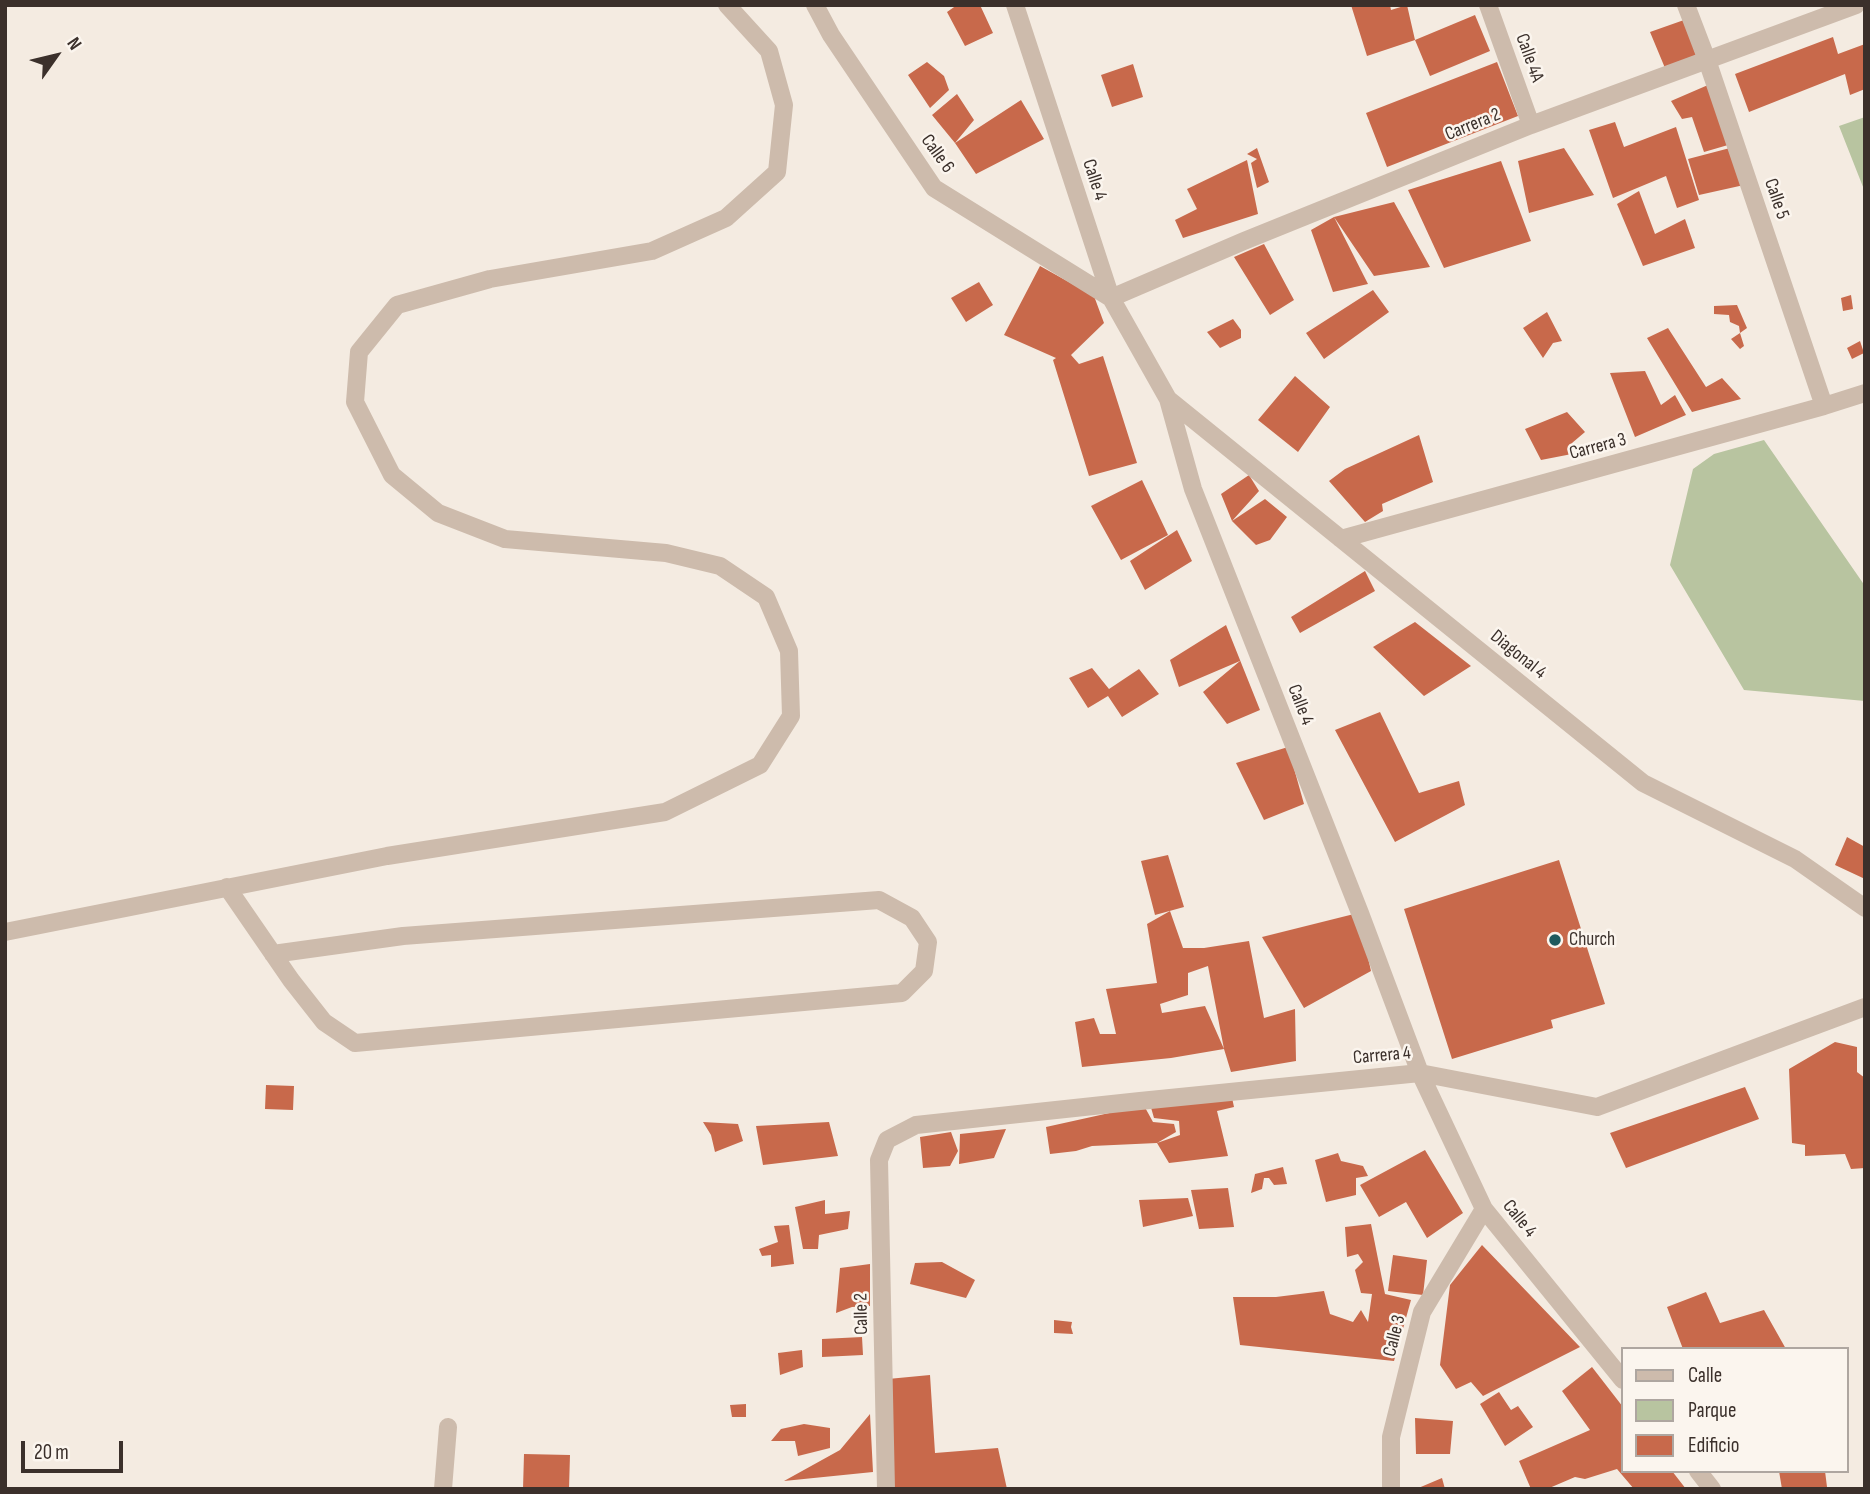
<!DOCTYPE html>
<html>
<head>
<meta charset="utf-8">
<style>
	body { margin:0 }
	#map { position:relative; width:1870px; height:1494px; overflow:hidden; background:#f4ebe1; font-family:"Sofia Sans Condensed",sans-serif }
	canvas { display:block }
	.frame { position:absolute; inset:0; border:7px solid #3b302b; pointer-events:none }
	.legend { position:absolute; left:1621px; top:1347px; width:228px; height:126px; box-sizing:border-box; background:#fbf5ee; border:2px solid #aea6a0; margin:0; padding:9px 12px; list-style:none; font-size:21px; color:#3b302b }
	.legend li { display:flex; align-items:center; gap:14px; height:35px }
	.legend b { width:35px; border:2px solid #aea6a0 }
	.north { position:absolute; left:21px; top:21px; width:70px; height:70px; -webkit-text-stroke:5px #fbf5ee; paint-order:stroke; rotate:56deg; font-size:19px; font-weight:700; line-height:28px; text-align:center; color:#3b302b }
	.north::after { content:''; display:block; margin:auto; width:24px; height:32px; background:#3b302b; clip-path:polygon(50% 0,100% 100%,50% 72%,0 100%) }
	.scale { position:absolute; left:21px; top:1441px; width:102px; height:32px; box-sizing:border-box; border:4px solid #3b302b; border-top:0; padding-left:9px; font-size:21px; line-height:24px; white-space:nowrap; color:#3b302b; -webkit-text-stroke:5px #fbf5ee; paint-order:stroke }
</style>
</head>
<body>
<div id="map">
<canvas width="1870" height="1494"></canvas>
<div class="frame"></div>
<ul class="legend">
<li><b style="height:9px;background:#cdbbac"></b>Calle</li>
<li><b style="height:19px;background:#b8c4a0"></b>Parque</li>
<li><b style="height:19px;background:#c8694b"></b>Edificio</li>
</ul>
<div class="north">N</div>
<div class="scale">20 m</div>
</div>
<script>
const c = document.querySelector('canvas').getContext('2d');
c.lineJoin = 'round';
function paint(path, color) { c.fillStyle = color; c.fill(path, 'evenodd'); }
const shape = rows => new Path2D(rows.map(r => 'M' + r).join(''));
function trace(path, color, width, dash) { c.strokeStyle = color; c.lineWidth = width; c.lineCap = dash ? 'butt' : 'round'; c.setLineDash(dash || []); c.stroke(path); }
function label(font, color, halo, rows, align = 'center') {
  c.font = font + ' "Sofia Sans Condensed",sans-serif'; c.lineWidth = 5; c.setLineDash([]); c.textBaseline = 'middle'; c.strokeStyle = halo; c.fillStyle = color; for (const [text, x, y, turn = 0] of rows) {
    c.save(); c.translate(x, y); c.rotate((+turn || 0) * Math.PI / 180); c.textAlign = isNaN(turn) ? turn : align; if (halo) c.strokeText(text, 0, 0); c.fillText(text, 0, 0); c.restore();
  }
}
paint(shape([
	[1865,117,1865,192,1839,126],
	[1764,440,1865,586,1865,701,1744,690,1670,565,1693,469,1714,454]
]), '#b8c4a0');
paint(shape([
	[957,5,980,5,993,33,965,46,947,12],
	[1351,5,1390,5,1391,10,1407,5,1415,40,1475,15,1490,51,1430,76,1415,40,1367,56],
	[1684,20,1696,55,1665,68,1650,32],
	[1833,37,1838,54,1865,44,1865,89,1850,95,1845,74,1749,112,1735,74],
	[927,62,944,76,949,90,930,108,908,75],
	[1497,62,1518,116,1387,167,1366,113],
	[1133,64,1143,97,1112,107,1101,75],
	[1708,85,1728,145,1704,152,1692,117,1682,119,1671,101],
	[957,94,974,120,955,143,932,115],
	[1021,100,1044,139,976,174,955,143],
	[1615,122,1624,147,1676,127,1699,200,1677,208,1666,176,1613,198,1589,130],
	[1257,148,1269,182,1257,188,1251,163,1257,159,1247,154],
	[1564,148,1594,195,1529,213,1518,161],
	[1730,148,1744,185,1699,195,1688,159],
	[1247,160,1258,214,1183,238,1175,220,1197,209,1187,189],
	[1501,161,1531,241,1444,268,1408,190],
	[1639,191,1655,234,1685,219,1695,248,1643,266,1617,204],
	[1394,202,1430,267,1374,276,1334,217],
	[1334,217,1368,284,1333,292,1311,230],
	[1264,244,1294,300,1270,315,1234,257],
	[1040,266,1094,296,1104,323,1071,355,1079,364,1103,356,1137,463,1089,476,1053,360,1056,358,1004,335],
	[979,282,993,305,966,322,951,298],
	[1373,290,1389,312,1324,359,1306,333],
	[1851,295,1853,309,1843,311,1841,298],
	[1737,305,1747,328,1740,333,1744,346,1740,349,1731,339,1740,333,1739,326,1730,322,1729,315,1714,314,1714,306],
	[1547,312,1562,341,1553,343,1543,358,1523,328],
	[1233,319,1241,330,1241,338,1220,348,1207,332],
	[1668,328,1706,387,1722,378,1741,399,1692,412,1647,338],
	[1860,341,1864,353,1852,359,1847,348],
	[1645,371,1661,405,1675,395,1686,415,1635,437,1610,373],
	[1295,376,1330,407,1298,452,1258,420],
	[1567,412,1585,432,1572,443,1577,453,1541,460,1525,429],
	[1419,435,1433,482,1382,504,1383,511,1365,522,1329,481,1345,469],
	[1249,475,1259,491,1232,521,1221,494],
	[1142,480,1168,535,1121,560,1091,506],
	[1265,499,1287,517,1270,540,1256,545,1232,521],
	[1177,530,1192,561,1145,590,1130,561],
	[1365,571,1375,591,1300,633,1291,617],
	[1415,622,1471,666,1424,696,1373,647],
	[1226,625,1260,710,1227,724,1203,692,1240,661,1179,687,1170,660],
	[1092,668,1109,689,1139,669,1159,694,1122,717,1108,696,1088,708,1069,678],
	[1380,712,1419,793,1459,781,1465,805,1395,842,1335,730],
	[1288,747,1304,804,1264,820,1236,763],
	[1847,837,1865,847,1865,879,1835,865],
	[1168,855,1184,907,1155,915,1141,861],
	[1559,860,1605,1004,1551,1020,1553,1028,1452,1059,1404,909],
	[1170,911,1183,948,1204,948,1249,941,1264,1018,1295,1009,1296,1061,1231,1072,1224,1049,1208,966,1188,973,1188,995,1160,1004,1162,1013,1205,1006,1224,1049,1171,1058,1082,1067,1075,1022,1094,1018,1100,1034,1116,1034,1106,989,1157,983,1147,924],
	[1358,913,1371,971,1304,1008,1262,937],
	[1835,1042,1857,1047,1857,1072,1865,1078,1865,1168,1851,1169,1845,1154,1805,1156,1805,1145,1792,1143,1789,1069],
	[266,1085,294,1086,293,1110,265,1109],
	[1745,1087,1759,1119,1626,1168,1610,1133],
	[1231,1093,1234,1107,1217,1111,1228,1156,1169,1163,1157,1143,1092,1146,1076,1151,1050,1154,1046,1127,1141,1106,1142,1102,1153,1122,1174,1124,1176,1132,1157,1143,1180,1135,1179,1121,1154,1118,1150,1104],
	[703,1122,738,1124,743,1141,715,1152,711,1135],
	[829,1122,838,1156,763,1165,756,1126],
	[1006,1129,994,1158,959,1164,960,1134],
	[951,1132,958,1151,950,1166,923,1168,920,1137],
	[1425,1150,1463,1213,1427,1238,1406,1202,1379,1217,1360,1185],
	[1338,1153,1341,1161,1363,1166,1368,1176,1356,1178,1356,1195,1326,1202,1315,1160],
	[1283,1167,1287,1184,1274,1185,1269,1178,1264,1178,1262,1189,1251,1193,1255,1174],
	[1228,1188,1234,1227,1199,1229,1191,1190],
	[1188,1198,1193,1216,1143,1227,1139,1200],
	[825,1200,825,1214,850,1211,848,1229,819,1235,818,1249,803,1249,795,1207],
	[1371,1224,1385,1294,1411,1300,1394,1361,1240,1345,1233,1297,1276,1297,1324,1291,1330,1314,1353,1322,1361,1310,1368,1322,1372,1294,1361,1293,1355,1270,1363,1262,1358,1254,1347,1257,1345,1227],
	[789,1225,794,1264,771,1267,771,1255,762,1256,759,1249,778,1242,774,1226],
	[1482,1245,1580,1347,1483,1396,1471,1382,1456,1389,1440,1365,1450,1285],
	[1393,1255,1427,1260,1423,1295,1388,1291],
	[942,1262,975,1280,966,1298,910,1284,915,1263],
	[870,1264,870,1306,852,1307,836,1313,840,1268],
	[1706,1292,1720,1323,1764,1310,1786,1349,1683,1349,1667,1307],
	[1054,1320,1072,1322,1071,1327,1073,1334,1054,1333],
	[862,1337,863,1355,822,1357,822,1339],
	[802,1350,803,1367,780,1375,778,1353],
	[1592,1367,1623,1407,1623,1471,1672,1471,1686,1489,1634,1489,1617,1469,1585,1479,1575,1477,1547,1489,1531,1489,1519,1461,1590,1430,1562,1391],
	[930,1375,935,1453,998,1448,1007,1489,890,1489,888,1379],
	[1499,1392,1511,1410,1518,1406,1533,1427,1505,1446,1480,1404],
	[746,1404,746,1417,732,1417,730,1405],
	[870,1414,873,1472,784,1481,840,1450],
	[1415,1418,1453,1421,1450,1454,1416,1454],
	[804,1424,830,1428,830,1448,798,1456,795,1441,771,1441,781,1429],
	[524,1454,570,1455,569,1489,523,1489],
	[1779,1471,1825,1471,1827,1487,1782,1489],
	[1442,1478,1445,1489,1416,1489]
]), '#c8694b');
trace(shape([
	[815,5,831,35,934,188,1111,298,1244,241,1531,125,1856,5],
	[1015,5,1111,298,1168,399,1193,489,1360,913,1420,1073,1484,1209,1623,1380],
	[1488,5,1531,125],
	[1686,5,1707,60,1824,406],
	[1168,399,1643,783,1795,859,1865,908],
	[1341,539,1824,406,1865,393],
	[227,887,291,980,324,1022,355,1043,902,993,924,971,928,942,912,918,879,900,403,936,273,954],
	[5,932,387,856,665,812,760,765,791,716,789,651,766,597,720,566,666,553,505,539,438,513,392,475,355,402,359,352,397,305,490,279,652,251,726,218,777,172,784,105,769,51,727,5],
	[1698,1471,1712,1489],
	[443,1489,448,1427],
	[886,1489,879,1160,887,1140,916,1125,1140,1101,1420,1073,1597,1107,1865,1007],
	[1391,1489,1391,1437,1422,1312,1484,1209]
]), '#cdbbac', 18);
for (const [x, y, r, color] of [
	[1555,940,7,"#1f5a5e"]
]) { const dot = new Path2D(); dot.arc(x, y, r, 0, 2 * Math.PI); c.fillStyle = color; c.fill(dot); trace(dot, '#fbf5ee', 2.5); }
label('19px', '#3b302b', '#fbf5ee', [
	["Calle 4A",1529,58,70],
	["Carrera 2",1473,125,-22],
	["Calle 6",937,154,54],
	["Calle 4",1094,180,72],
	["Calle 5",1776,199,71],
	["Carrera 3",1598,447,-15],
	["Diagonal 4",1518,655,39],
	["Calle 4",1300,705,69],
	["Carrera 4",1382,1056,-5],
	["Calle 4",1519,1219,51],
	["Calle 2",862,1314,-91],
	["Calle 3",1395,1336,-76]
]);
label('19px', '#3b302b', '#fbf5ee', [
	["Church",1569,940]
], 'left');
</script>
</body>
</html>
